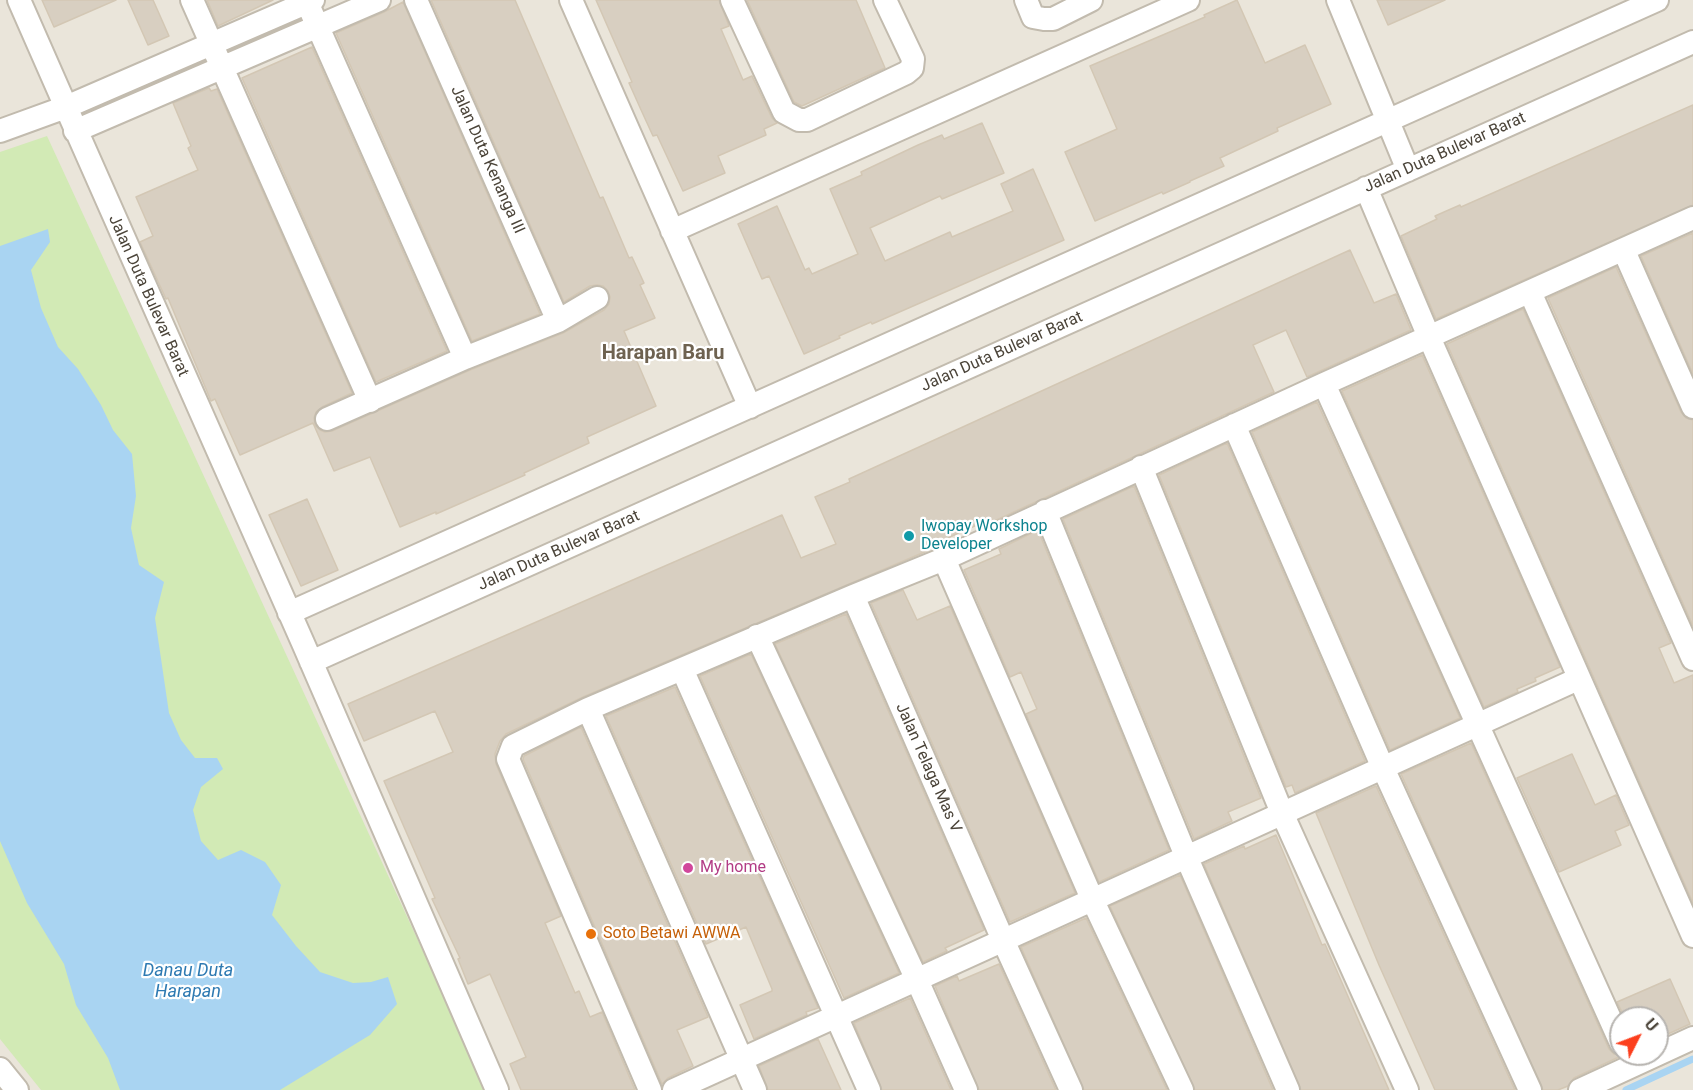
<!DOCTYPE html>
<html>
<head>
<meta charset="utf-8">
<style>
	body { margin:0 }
	#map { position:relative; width:1693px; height:1090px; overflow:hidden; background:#f6f3ec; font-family:Roboto,sans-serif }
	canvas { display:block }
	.north { position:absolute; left:1609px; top:1006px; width:60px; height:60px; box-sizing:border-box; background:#fff; border:2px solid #b7b4b0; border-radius:50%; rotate:48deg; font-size:16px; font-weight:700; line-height:24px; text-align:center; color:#4b4439 }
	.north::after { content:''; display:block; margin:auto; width:21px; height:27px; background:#fc3f1d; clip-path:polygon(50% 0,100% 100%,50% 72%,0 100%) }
</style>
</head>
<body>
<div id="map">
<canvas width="1693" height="1090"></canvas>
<div class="north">U</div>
</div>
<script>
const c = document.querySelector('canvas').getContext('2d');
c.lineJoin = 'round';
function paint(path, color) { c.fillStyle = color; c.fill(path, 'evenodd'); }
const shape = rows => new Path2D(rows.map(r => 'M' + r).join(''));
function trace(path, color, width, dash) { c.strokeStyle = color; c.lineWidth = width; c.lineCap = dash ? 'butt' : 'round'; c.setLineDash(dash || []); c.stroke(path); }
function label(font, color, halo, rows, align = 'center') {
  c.font = font + ' Roboto,sans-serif'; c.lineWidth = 4.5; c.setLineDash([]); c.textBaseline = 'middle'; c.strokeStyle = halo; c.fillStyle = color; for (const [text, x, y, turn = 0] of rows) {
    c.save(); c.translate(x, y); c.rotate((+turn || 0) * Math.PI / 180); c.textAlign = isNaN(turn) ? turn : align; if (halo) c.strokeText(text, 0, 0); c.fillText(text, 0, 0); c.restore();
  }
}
paint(shape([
	[0,0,1693,0,1693,1090,0,1090],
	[1621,1018,1657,1018,1657,1054,1621,1054]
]), '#eae5da');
paint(shape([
	[47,136,487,1090,41,1090,0,1039,0,152]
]), '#d2eab5');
paint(shape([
	[48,229,50,242,31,270,41,308,58,347,78,369,101,405,113,430,132,454,136,496,131,528,139,565,164,582,155,618,169,713,181,740,195,758,217,758,223,769,201,787,193,810,201,841,218,860,241,850,265,862,281,885,272,915,296,946,320,972,353,983,371,982,388,977,397,1004,370,1035,280,1090,120,1090,108,1058,76,1005,64,964,27,903,0,841,0,246]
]), '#a9d4f2');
trace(shape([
	[1626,1090,1693,1059]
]), '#a9d4f2', 7);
const building = shape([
	[42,0,116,0,54,27,42,0],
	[128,0,153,0,169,36,148,45,128,0],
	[207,0,273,0,218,26,207,0],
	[431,0,515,0,600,198,603,197,629,258,632,257,644,283,640,285,655,318,624,331,656,406,587,437,589,443,524,473,525,475,436,514,436,512,400,527,370,457,334,471,313,423,240,455,215,399,211,401,168,298,166,299,140,242,153,236,136,197,198,170,188,148,191,146,173,103,209,88,211,91,217,89,352,393,322,407,316,412,314,418,315,425,320,430,325,432,332,431,470,370,563,333,604,310,609,304,610,297,608,291,603,286,597,285,590,286,564,302,431,0],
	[596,0,719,0,729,26,721,29,743,80,752,76,772,118,777,123,764,129,766,135,718,156,725,173,683,191,657,135,653,136,642,112,629,83,632,82,596,0],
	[747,0,856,0,885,68,802,106,794,102,747,0],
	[1237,0,1265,63,1305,45,1331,104,1277,128,1278,131,1220,158,1224,166,1190,181,1190,182,1163,194,1162,192,1095,221,1065,152,1117,129,1090,66,1205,17,1204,15,1237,0],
	[1377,0,1445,0,1388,25,1377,0],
	[403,2,540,314,472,341,336,33,384,12,403,2],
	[312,47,447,351,376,382,242,78,312,47],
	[1693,105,1693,205,1436,319,1401,236,1437,219,1435,216,1460,205,1461,207,1693,105],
	[982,123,1004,173,942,199,940,196,870,228,885,261,950,232,952,237,1013,211,1001,184,1033,169,1064,240,872,324,871,322,839,336,840,338,804,354,769,276,762,279,738,224,777,206,805,270,809,268,812,274,858,254,830,189,862,175,861,172,918,145,942,135,944,139,982,123],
	[1693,233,1693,374,1641,256,1693,233],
	[1350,250,1374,303,1396,294,1411,330,1307,377,1286,330,1253,345,1274,392,988,524,986,521,925,548,927,551,583,697,506,734,500,741,495,754,496,764,561,916,545,923,575,993,579,991,590,1017,602,1012,635,1090,521,1090,510,1064,526,1057,490,974,468,984,458,959,460,958,432,899,435,898,384,781,453,752,435,711,364,741,348,704,782,515,801,558,836,544,815,497,850,482,849,479,1350,250],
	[1616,267,1681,412,1686,418,1693,420,1693,626,1548,298,1616,267],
	[1523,309,1671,643,1659,648,1674,683,1693,675,1693,903,1447,344,1523,309],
	[1422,355,1560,667,1535,678,1536,681,1517,689,1518,692,1484,707,1342,391,1422,355],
	[1317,402,1460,718,1390,750,1252,432,1317,402],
	[1227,443,1365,761,1295,793,1292,785,1286,787,1159,475,1227,443],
	[1134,486,1261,798,1228,812,1232,821,1194,839,1063,519,1134,486],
	[307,499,338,570,301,586,269,515,307,499],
	[1038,530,1169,850,1099,882,1026,714,1037,709,1021,672,1010,677,964,570,1001,554,999,549,1038,530],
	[903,590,917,620,950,606,1075,893,1010,922,871,603,903,590],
	[846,614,984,930,945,948,947,951,923,962,775,644,846,614],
	[751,654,899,973,844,998,700,676,751,654],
	[675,687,818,1008,806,1012,807,1015,754,1039,740,1005,772,991,772,989,746,927,706,944,606,716,675,687],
	[581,727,708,1017,677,1030,693,1066,668,1078,662,1084,523,759,524,756,581,727],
	[1471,743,1609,1049,1614,1054,1621,1056,1574,1078,1568,1086,1558,1090,1543,1090,1401,774,1471,743],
	[1572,754,1595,805,1616,795,1629,825,1615,831,1621,845,1559,872,1517,778,1572,754],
	[1376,786,1515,1090,1435,1090,1379,965,1316,813,1376,786],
	[1276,835,1322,945,1325,944,1389,1090,1301,1090,1204,864,1244,846,1245,849,1276,835],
	[1180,875,1273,1090,1195,1090,1110,906,1180,875],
	[1086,918,1167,1090,1084,1090,1021,947,1086,918],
	[999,964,1056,1090,979,1090,935,986,957,976,959,981,999,964],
	[1670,979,1690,1024,1657,1039,1657,1018,1625,1018,1617,1002,1670,979],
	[910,998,951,1090,882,1090,854,1023,910,998],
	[818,1039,841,1090,768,1090,759,1066,818,1039]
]);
paint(building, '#d8cfc1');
trace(building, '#d3c7b4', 1.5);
const minor = shape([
	[19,0,66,107,313,0],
	[192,0,370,401],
	[306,0,465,358],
	[416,0,558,321],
	[571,0,750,407],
	[732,0,784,112,799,120,807,120,906,73,912,68,913,59,885,0],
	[1026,0,1033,17,1044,19,1053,19,1091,0],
	[1338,0,1408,170],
	[0,131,66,107,303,643,497,1090],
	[75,131,379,0],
	[1366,188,1429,337,1693,936],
	[672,231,1188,0],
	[1624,251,1693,407],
	[1530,292,1693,659],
	[1324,384,1621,1043],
	[327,419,465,358,558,321,597,298],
	[1234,425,1383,768,1530,1090],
	[1141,467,1282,813,1407,1090],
	[1045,511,1186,856,1288,1090],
	[944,559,1093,901,1182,1090],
	[853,596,1003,940,1071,1090],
	[289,613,1657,0],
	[757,636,917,980,966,1090],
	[311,662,1693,42],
	[682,669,869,1090],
	[588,709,755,1090],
	[0,1069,17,1090],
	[650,1090,508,759,513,746,588,709,853,596,944,559,1324,384,1693,218],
	[674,1090,1578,679],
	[1580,1090,1693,1038]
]);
trace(minor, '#c2bbae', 26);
trace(minor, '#fff', 22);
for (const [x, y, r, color] of [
	[909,536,6,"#0f9aa8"],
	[688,868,6,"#d1479c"],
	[591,934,6,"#e8710a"]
]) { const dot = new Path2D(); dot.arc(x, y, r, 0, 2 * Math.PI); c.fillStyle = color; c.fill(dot); trace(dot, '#fff', 2); }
label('16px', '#4b4439', '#fff', [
	["Jalan Duta Bulevar Barat",1445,153,-24],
	["Jalan Duta Kenanga III",487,160,66],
	["Jalan Duta Bulevar Barat",148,296,66],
	["Jalan Duta Bulevar Barat",1002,352,-24],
	["Jalan Duta Bulevar Barat",559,551,-24],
	["Jalan Telaga Mas V",928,768,66]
]);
label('16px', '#0d838f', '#fff', [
	["Iwopay Workshop",921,527],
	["Developer",921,545]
], 'left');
label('16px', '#b23c85', '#fff', [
	["My home",700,868]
], 'left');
label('16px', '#c56008', '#fff', [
	["Soto Betawi AWWA",603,934]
], 'left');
label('italic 18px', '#2e7ab2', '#fff', [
	["Danau Duta",188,971],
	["Harapan",188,992]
]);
label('bold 20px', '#6e6250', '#fff', [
	["Harapan Baru",663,354]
]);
</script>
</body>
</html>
